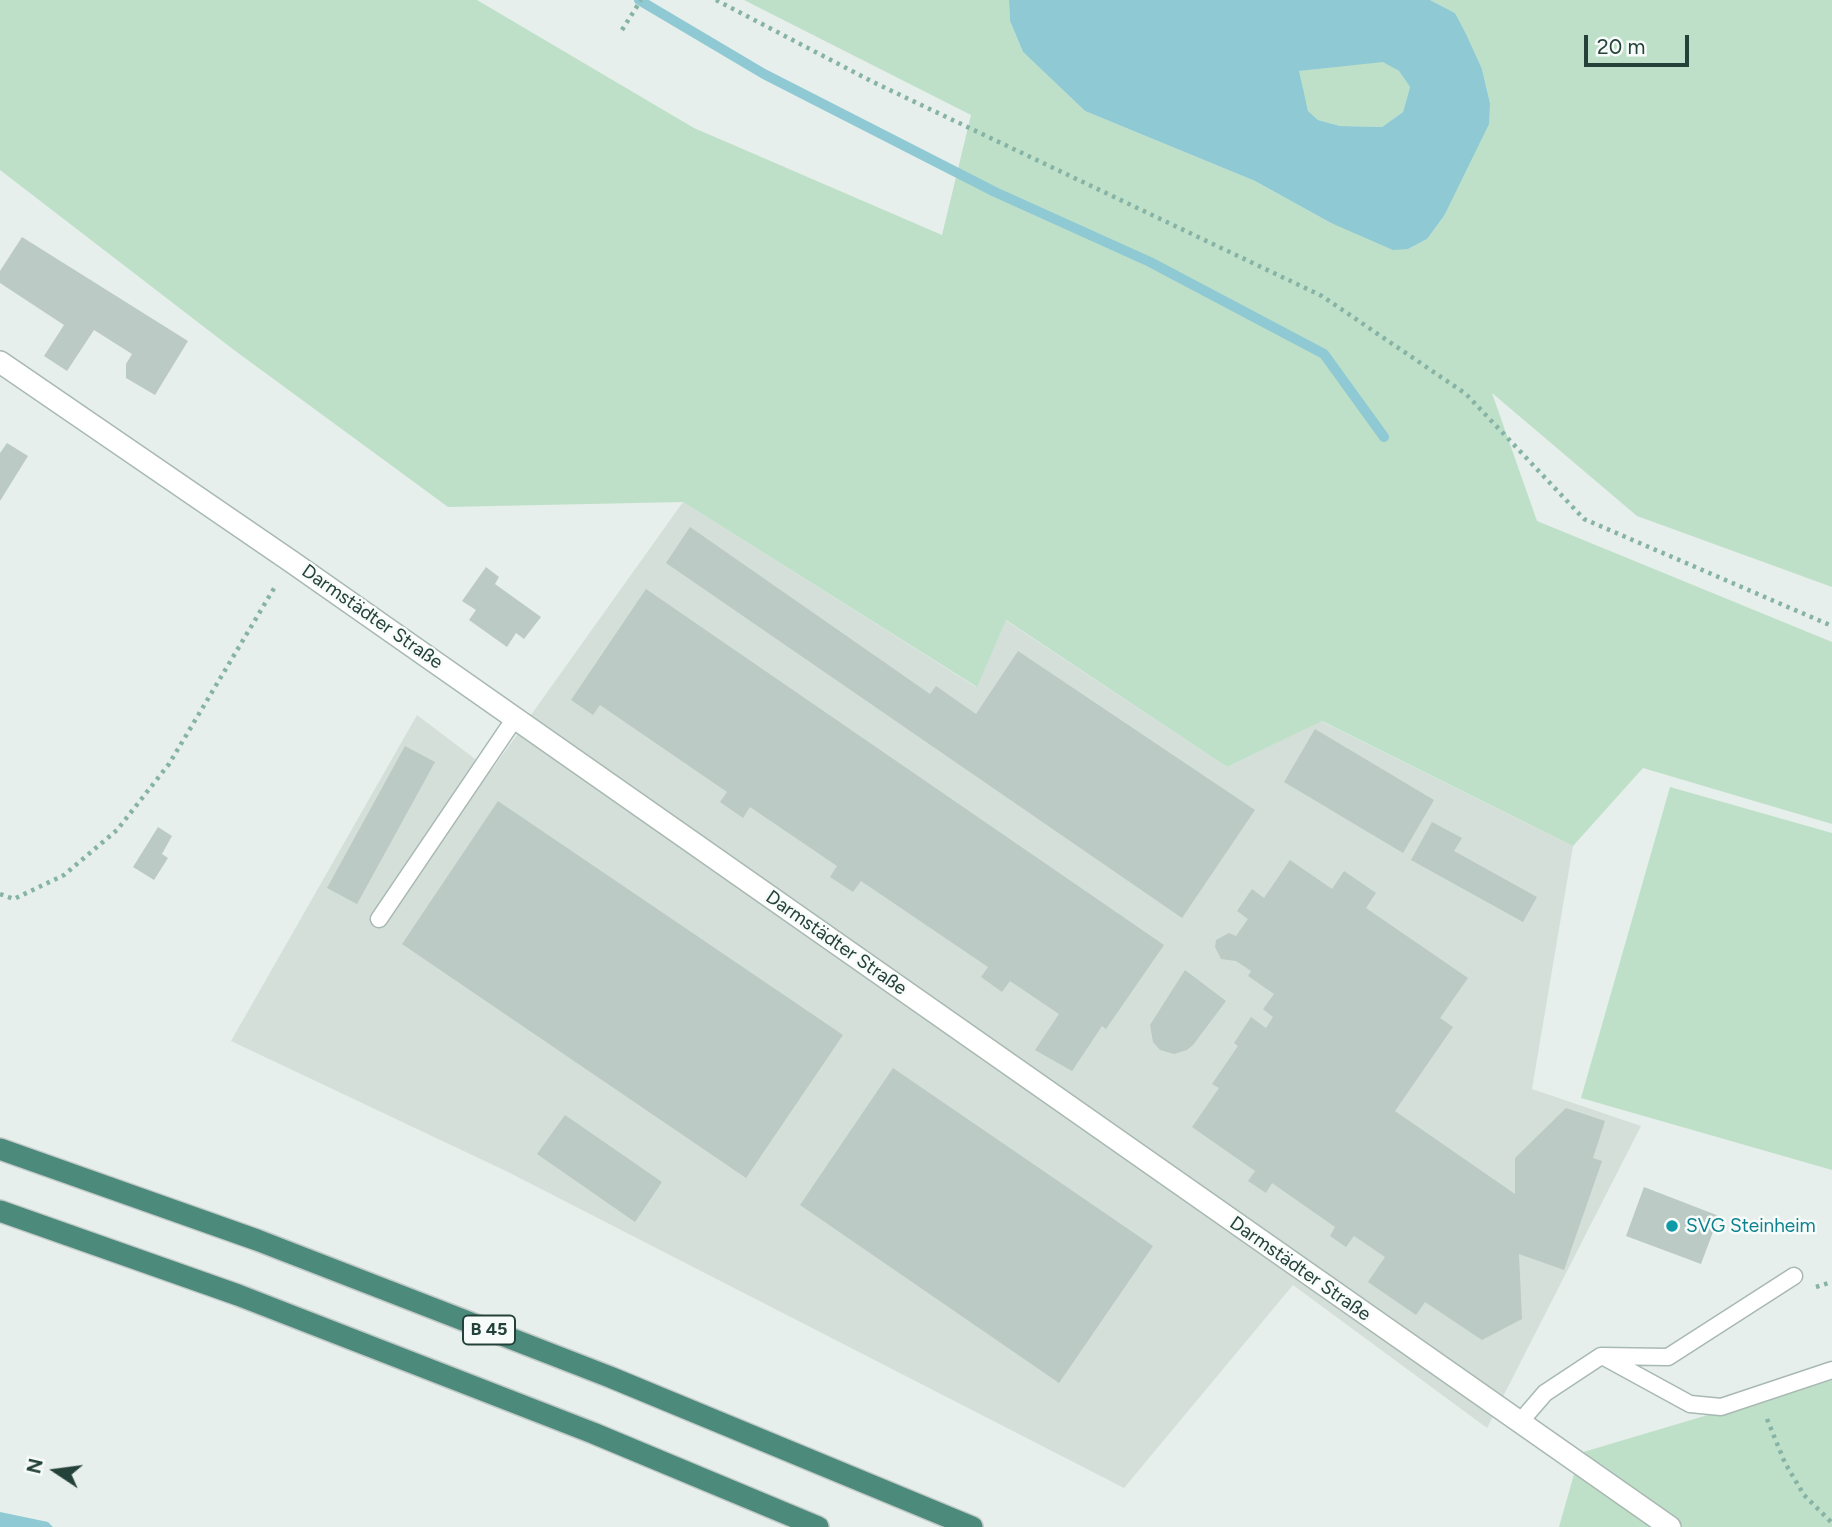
<!DOCTYPE html>
<html>
<head>
<meta charset="utf-8">
<style>
	body { margin:0 }
	#map { position:relative; width:1832px; height:1527px; overflow:hidden; background:#e6efeb; font-family:Figtree,sans-serif }
	canvas { display:block }
	.north { position:absolute; left:21px; top:1436px; width:70px; height:70px; -webkit-text-stroke:5px #f7fbf9; paint-order:stroke; rotate:283deg; font-size:19px; font-weight:700; line-height:28px; text-align:center; color:#24423a }
	.north::after { content:''; display:block; margin:auto; width:24px; height:32px; background:#24423a; clip-path:polygon(50% 0,100% 100%,50% 72%,0 100%) }
	.scale { position:absolute; left:1584px; top:35px; width:105px; height:32px; box-sizing:border-box; border:4px solid #24423a; border-top:0; padding-left:9px; font-size:21px; line-height:24px; white-space:nowrap; color:#24423a; -webkit-text-stroke:5px #f7fbf9; paint-order:stroke }
</style>
</head>
<body>
<div id="map">
<canvas width="1832" height="1527"></canvas>
<div class="north">N</div>
<div class="scale">20 m</div>
</div>
<script>
const c = document.querySelector('canvas').getContext('2d');
c.lineJoin = 'round';
function paint(path, color) { c.fillStyle = color; c.fill(path, 'evenodd'); }
const shape = rows => new Path2D(rows.map(r => 'M' + r).join(''));
function trace(path, color, width, dash) { c.strokeStyle = color; c.lineWidth = width; c.lineCap = dash ? 'butt' : 'round'; c.setLineDash(dash || []); c.stroke(path); }
function label(font, color, halo, rows, align = 'center') {
  c.font = font + ' Figtree,sans-serif'; c.lineWidth = 5; c.setLineDash([]); c.textBaseline = 'middle'; c.strokeStyle = halo; c.fillStyle = color; for (const [text, x, y, turn = 0] of rows) {
    c.save(); c.translate(x, y); c.rotate((+turn || 0) * Math.PI / 180); c.textAlign = isNaN(turn) ? turn : align; if (halo) c.strokeText(text, 0, 0); c.fillText(text, 0, 0); c.restore();
  }
}
paint(shape([
	[683,502,976,687,1005,620,1227,767,1321,721,1573,846,1532,1089,1641,1126,1487,1428,1293,1285,1124,1488,508,1172,231,1041,417,715,491,771]
]), '#d4dfda');
paint(shape([
	[0,0,477,0,694,128,942,235,971,115,744,0,1009,0,1010,21,1023,52,1085,111,1255,181,1331,223,1408,249,1427,239,1444,216,1490,103,1482,69,1455,13,1430,0,1832,0,1832,587,1637,516,1492,393,1537,521,1832,642,1832,824,1643,768,1573,846,1322,721,1227,767,1006,620,977,687,683,502,448,507,234,350,0,170],
	[1383,61,1399,71,1410,87,1403,112,1382,127,1340,126,1318,120,1308,111,1298,71],
	[1670,787,1832,833,1832,1170,1581,1098],
	[1832,1378,1832,1527,1559,1527,1580,1453]
]), '#bfe0c8');
paint(shape([
	[1009,0,1430,0,1455,13,1466,34,1482,69,1490,103,1489,124,1444,216,1427,239,1408,249,1393,250,1331,223,1255,181,1085,111,1023,52,1010,21],
	[1383,62,1399,71,1410,87,1403,112,1382,127,1340,126,1318,120,1308,111,1299,71],
	[0,1512,48,1522,53,1527,0,1527]
]), '#8ec9d4');
trace(shape([
	[639,0,764,74,995,192,1150,262,1324,354,1384,437]
]), '#8ec9d4', 10);
paint(shape([
	[22,237,188,341,155,395,126,378,126,364,132,354,94,330,67,371,44,356,64,325,0,283,0,271],
	[7,443,28,456,0,501,0,453],
	[690,527,930,694,936,686,976,714,1018,651,1255,810,1182,918,666,563],
	[486,567,499,577,495,584,541,617,524,639,516,633,507,647,469,620,476,610,462,601],
	[646,589,1164,945,1106,1029,1102,1026,1072,1071,1035,1050,1059,1014,1010,981,1002,992,981,977,988,967,861,881,853,892,830,877,837,866,750,807,743,818,720,802,727,792,600,705,593,715,571,700],
	[1315,729,1434,800,1403,853,1284,782],
	[405,746,435,762,357,904,327,888],
	[498,801,843,1035,746,1178,402,944],
	[1432,822,1462,838,1454,851,1537,897,1523,922,1411,860],
	[158,827,172,836,162,854,168,858,154,880,133,867],
	[1290,860,1332,889,1344,871,1376,893,1366,908,1468,978,1440,1018,1453,1027,1395,1111,1515,1194,1515,1158,1566,1108,1605,1121,1593,1158,1602,1161,1564,1270,1519,1254,1522,1319,1482,1340,1425,1302,1416,1315,1368,1282,1385,1257,1354,1236,1346,1247,1330,1236,1335,1227,1272,1183,1266,1193,1248,1181,1255,1171,1192,1127,1219,1088,1212,1084,1238,1046,1234,1043,1251,1017,1266,1028,1273,1017,1263,1009,1274,994,1248,976,1251,971,1236,961,1221,959,1215,947,1216,940,1229,933,1236,936,1248,919,1237,911,1252,889,1264,898],
	[1185,970,1226,1001,1193,1045,1187,1050,1174,1054,1160,1050,1153,1042,1150,1025],
	[893,1068,1153,1246,1059,1383,800,1205],
	[565,1115,662,1182,635,1222,537,1154],
	[1644,1187,1719,1216,1701,1264,1626,1236]
]), '#bbcac4');
const service = shape([
	[379,919,515,718],
	[1604,1357,1690,1404,1721,1407,1832,1370],
	[1520,1422,1545,1393,1601,1356,1668,1357,1794,1276]
]);
const minor = shape([
	[0,362,292,562,1670,1527]
]);
const trunk = shape([
	[0,1149,257,1240,610,1377,972,1527],
	[0,1211,238,1295,593,1433,818,1527]
]);
trace(service, '#a8b8b2', 19);
trace(minor, '#a8b8b2', 24);
trace(trunk, '#c2cac8', 24);
trace(shape([
	[716,0,873,82,1322,296,1466,394,1584,519,1832,626],
	[622,30,641,0],
	[0,894,14,899,64,875,117,830,169,764,276,585],
	[1816,1287,1832,1282],
	[1767,1419,1785,1463,1804,1495,1832,1523]
]), '#86b3a5', 4.5, [3.5, 5]);
trace(service, '#fff', 16);
trace(minor, '#fff', 21);
trace(trunk, '#4c8a7c', 21);
for (const [x, y, r, color] of [
	[1672,1226,7,"#0f9aa8"]
]) { const dot = new Path2D(); dot.arc(x, y, r, 0, 2 * Math.PI); c.fillStyle = color; c.fill(dot); trace(dot, '#f7fbf9', 2.5); }
for (const [x, y, w] of [
	[489,1330,52]
]) { const box = new Path2D(); box.roundRect(x - w / 2, y - 14.5, w, 29, 5); c.fillStyle = '#f7fbf9'; c.fill(box); trace(box, '#24423a', 2); }
label('bold 18px', '#24423a', null, [
	["B 45",489,1330]
]);
label('19px', '#24423a', '#f7fbf9', [
	["Darmstädter Straße",372,617,35],
	["Darmstädter Straße",836,943,35],
	["Darmstädter Straße",1300,1269,35]
]);
label('19px', '#0d838f', '#f7fbf9', [
	["SVG Steinheim",1686,1226]
], 'left');
</script>
</body>
</html>
